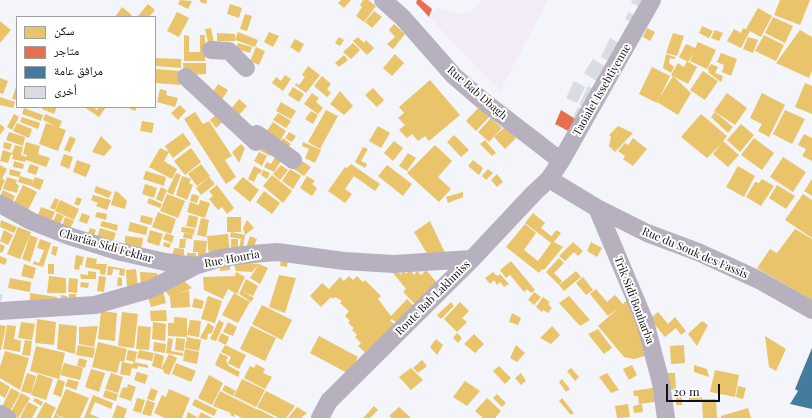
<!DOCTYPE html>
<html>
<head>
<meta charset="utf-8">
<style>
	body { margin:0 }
	#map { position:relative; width:812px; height:418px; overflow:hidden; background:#f3f5fa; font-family:"Playfair Display","Noto Naskh Arabic",serif }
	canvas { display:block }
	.legend { position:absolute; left:16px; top:16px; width:140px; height:92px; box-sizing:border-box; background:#fff; border:1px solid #9fa0a1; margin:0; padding:5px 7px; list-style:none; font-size:12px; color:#101114 }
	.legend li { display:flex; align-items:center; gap:8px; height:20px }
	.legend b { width:20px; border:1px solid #9fa0a1 }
	.scale { position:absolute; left:666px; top:384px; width:54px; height:18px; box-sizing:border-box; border:2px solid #101114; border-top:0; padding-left:5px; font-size:12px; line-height:14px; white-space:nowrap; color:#101114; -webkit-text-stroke:3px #fff; paint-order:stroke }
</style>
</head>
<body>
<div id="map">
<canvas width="812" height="418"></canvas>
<ul class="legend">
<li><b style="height:11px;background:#e9c46a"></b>سكن</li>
<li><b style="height:11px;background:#e76f51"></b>متاجر</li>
<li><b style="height:11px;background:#457b9d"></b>مرافق عامة</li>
<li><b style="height:11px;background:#d9dce3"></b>أخرى</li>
</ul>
<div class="scale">20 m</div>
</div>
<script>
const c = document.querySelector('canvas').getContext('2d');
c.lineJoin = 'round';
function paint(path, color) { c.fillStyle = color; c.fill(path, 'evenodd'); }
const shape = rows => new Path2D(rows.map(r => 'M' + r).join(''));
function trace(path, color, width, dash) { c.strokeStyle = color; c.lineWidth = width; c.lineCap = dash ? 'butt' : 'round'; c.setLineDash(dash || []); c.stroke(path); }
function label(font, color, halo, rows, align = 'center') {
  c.font = font + ' "Playfair Display",serif'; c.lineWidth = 4; c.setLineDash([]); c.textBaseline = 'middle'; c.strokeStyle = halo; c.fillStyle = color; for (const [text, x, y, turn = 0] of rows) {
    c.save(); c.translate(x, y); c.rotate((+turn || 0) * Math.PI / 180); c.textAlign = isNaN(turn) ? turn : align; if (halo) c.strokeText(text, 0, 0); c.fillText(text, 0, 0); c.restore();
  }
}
paint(shape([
	[483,0,548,0,500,91,429,17,438,8,451,13,470,13]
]), '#f2ecf9');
paint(shape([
	[180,0,192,1,188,9,178,4],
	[200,0,207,0,206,4,200,2],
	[341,0,351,0,344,8,338,3],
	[363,0,368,0,376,6,364,22,356,16,362,7,360,5],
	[780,0,810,0,800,25,774,15],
	[148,4,155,10,149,17,137,17],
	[230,4,242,8,239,18,227,14],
	[122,7,132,15,130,17,115,17],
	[758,8,772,16,761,37,746,29],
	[374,11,382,17,372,28,365,22],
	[177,12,189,18,179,37,167,31],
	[245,14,252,16,247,31,240,29],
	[773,17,793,26,785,43,765,33],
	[0,21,11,30,0,43],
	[394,24,405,34,393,49,387,44,395,37,389,30],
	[702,26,713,31,709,38,699,33],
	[211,28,214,43,209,47,205,29],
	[647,28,655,32,650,41,643,37],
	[743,28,750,31,741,48,727,41,734,29,741,33],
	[715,30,723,33,719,41,711,38],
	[800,30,812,37,812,71,809,78,776,63],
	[238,32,258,40,255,47,235,40],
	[269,32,279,36,273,47,264,42],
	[217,33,235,34,235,41,217,41],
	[673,33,684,36,677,56,666,53],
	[184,35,189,36,189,52,200,52,200,35,205,35,205,61,184,61],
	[764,35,784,45,776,61,755,51],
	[339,37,344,40,340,46,335,43],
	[358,37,364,43,366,40,374,48,367,55,353,41],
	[748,37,758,40,753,53,743,49],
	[295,39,304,44,299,53,290,47],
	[698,42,716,50,707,69,690,61,694,52,689,61,686,61,679,57,686,44,695,48],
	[238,43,252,47,250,53,236,49],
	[353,43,360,50,351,59,343,52],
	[256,47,265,51,259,65,250,61],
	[721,53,737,59,731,76,722,72,724,65,717,62],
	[395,54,404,63,392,76,383,68],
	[666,54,675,57,675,59,670,58,669,63,674,67,671,73,663,68],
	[344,55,348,60,339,67,335,63],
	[156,58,181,59,181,68,156,66],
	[687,61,697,67,688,84,671,75,678,63,684,67],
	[183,63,206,63,206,74,184,75],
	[711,64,718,67,715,73,723,76,721,82,709,73,708,68],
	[308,66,320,75,306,93,295,85,296,83,299,85,305,77,302,75],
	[652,67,670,76,657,103,639,94],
	[156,69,181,71,180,85,156,83],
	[703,71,718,81,705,100,690,90],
	[285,75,291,79,283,91,272,83,276,77,281,81],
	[322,76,331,84,327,89,331,93,327,97,314,86],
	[673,76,691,93,678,115,657,102],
	[0,78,8,81,3,94,0,93],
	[430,80,460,115,429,141,425,136,418,141,412,134,407,138,399,130,405,125,398,118,404,113,399,107],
	[805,83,812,86,812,114,795,107],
	[17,84,17,100,12,99],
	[218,84,228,90,219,104,209,98],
	[293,87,304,94,299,102,288,95],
	[373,88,384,100,377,107,365,95],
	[160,89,167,91,166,95,178,98,175,107,157,102],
	[340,91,353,106,344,115,330,104],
	[312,93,319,98,316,102,323,108,318,114,304,104],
	[727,93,747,108,735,125,714,111],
	[762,93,785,105,769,137,758,131,762,124,750,118],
	[0,97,15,102,13,108,0,105],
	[239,99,247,106,238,116,230,110],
	[281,102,296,111,291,119,276,111],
	[180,105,186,111,178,120,171,113],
	[480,106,490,116,476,131,466,121],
	[42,107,57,107,54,114,42,109],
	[84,107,93,107,97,110,99,107,106,107,99,117],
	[126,107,137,107,135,111],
	[24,108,43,115,41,121,22,114],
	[326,110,338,116,320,149,308,142],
	[785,110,805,119,792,144,773,134],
	[311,111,318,115,313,124,305,119],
	[195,112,203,124,209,121,232,156,225,160,236,177,226,184,184,119],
	[715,112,733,127,728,133,711,117],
	[278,113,291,121,286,128,273,120],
	[14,114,19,117,12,130,7,127],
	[45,114,62,121,59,128,43,120],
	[701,114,727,136,723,141,739,155,728,167,713,154,721,144,707,158,681,137],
	[216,115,226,119,216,128,210,120],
	[22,117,40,123,38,129,20,122],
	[491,118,502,128,489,142,478,132],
	[142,121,154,123,152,133,140,131],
	[273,122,286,131,276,147,262,138],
	[17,123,32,129,29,138,13,131],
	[46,123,66,130,58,151,39,144],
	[0,124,5,128,0,135],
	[741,124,754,135,740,152,727,140],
	[378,126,390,133,381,148,369,141],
	[618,126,633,133,615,152,609,146,611,137,609,135],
	[505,127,516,138,505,149,494,137],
	[9,132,25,137,23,146,6,140],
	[289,132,296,136,292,142,285,138],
	[183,133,191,144,173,158,165,146],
	[804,134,812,138,812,161,802,156,806,149,798,145],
	[454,135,469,150,461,157,447,142],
	[70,136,76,139,70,152,64,150],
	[101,136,112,147,104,156,92,152],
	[283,138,291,144,285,152,277,147],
	[633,138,647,149,633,166,623,159,625,156,618,151,625,143,628,145],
	[754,138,774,153,762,170,741,155],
	[485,140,496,153,492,156,480,144],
	[394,141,403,148,393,161,384,153],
	[4,142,12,144,10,150,3,148],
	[26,142,40,146,38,154,50,158,46,167,26,160,25,162,12,159,13,155,11,154,8,163,0,161,3,150,12,153,15,145,23,147,21,155,27,157,27,155,23,154],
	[303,142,321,150,315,163,305,158,309,149,302,146],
	[241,144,245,148,239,163,232,152],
	[263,144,274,150,270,156,259,150],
	[435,145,452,161,438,177,451,189,439,202,407,173],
	[363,147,368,149,361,161,367,164,365,168,355,162],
	[160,148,169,152,164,161,177,169,172,179,149,167],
	[191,148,201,162,185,175,174,161],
	[259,152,267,156,262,166,254,161],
	[408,153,416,158,407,171,399,166],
	[64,154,73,157,69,169,60,165],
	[275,157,281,161,274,172,264,167,267,162,271,164],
	[783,157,806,172,793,192,770,177],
	[299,159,311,167,304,176,292,168],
	[77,160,91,165,86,177,73,172],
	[473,160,483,168,479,175,468,166],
	[14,161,24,164,23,169,13,167],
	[30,164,39,167,36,175,27,172],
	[201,164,210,176,197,186,188,174],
	[351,164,380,184,375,191,354,176,345,189,352,194,345,203,328,191,345,167,347,168],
	[0,165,7,169,2,179,5,180,0,192],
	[281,165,288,170,280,180,273,174],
	[387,165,412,184,403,196,378,176],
	[254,166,262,170,260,174,258,173,254,182,248,179],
	[738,166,755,176,744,197,726,187],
	[10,169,21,172,19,177,9,175],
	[290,169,301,176,293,189,282,181],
	[488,169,493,173,486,180,482,176],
	[263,170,270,173,267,179,261,175],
	[146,171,166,177,164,186,143,179],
	[176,173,181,175,173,195,167,192],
	[497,174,503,182,497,187,491,180],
	[272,175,292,191,283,203,263,186],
	[20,176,33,180,31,186,18,182],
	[182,176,191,179,189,183,193,185,187,200,176,195],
	[307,176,315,181,312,184,317,188,312,196,300,188],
	[7,177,17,180,16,184,19,185,17,193,3,189],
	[35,177,44,180,40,190,31,186],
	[209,177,215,184,201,195,196,188],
	[243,177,259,190,250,202,233,188],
	[762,179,774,186,761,206,746,197,755,182,759,183],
	[812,179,812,196,804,191],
	[145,184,157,188,154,198,142,194],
	[23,185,37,192,28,210,14,203],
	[217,185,234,208,227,214,222,207,218,210,209,199,213,196,209,191],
	[777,185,795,196,786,209,769,198],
	[96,186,112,192,109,198,94,192],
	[161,187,167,190,162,202,156,199],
	[3,190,15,196,12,203,0,196],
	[115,191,119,193,127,201,125,209,111,205],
	[264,191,280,203,272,214,256,202],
	[463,192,463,197,448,203,446,197],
	[167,194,185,201,178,218,160,211],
	[192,194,199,196,197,203,190,201],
	[803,194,812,200,812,238,785,220],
	[93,195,111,200,107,210,96,206,98,203,91,200],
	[77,197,82,199,79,206,74,204],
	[55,198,59,200,55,210,50,208],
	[149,198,162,204,160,208,147,203],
	[60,200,79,209,74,220,55,211],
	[200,200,210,203,205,218,187,212,190,202,199,205],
	[41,207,55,212,51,221,38,215],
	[97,212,107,214,106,220,95,217],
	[158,212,176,219,171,234,152,227],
	[57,213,64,216,60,224,53,221],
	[82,213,90,216,87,224,79,221],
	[533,213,545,223,541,228,550,235,552,236,556,230,561,233,554,242,563,247,544,270,542,269,539,273,506,247,525,224,536,233,524,250,538,261,551,243,525,223],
	[141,215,153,218,151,225,140,222],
	[189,215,198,217,196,228,186,226],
	[65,217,74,221,70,229,62,226],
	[227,217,241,217,241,232,227,232],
	[201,218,209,220,206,237,197,235],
	[1,220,17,227,14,233,0,227],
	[247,220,254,228,245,235,243,228],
	[102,221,118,225,117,231,100,226],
	[430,221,447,257,431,260,414,232],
	[130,222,148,227,146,235,128,231],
	[18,227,31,232,20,259,7,254],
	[182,227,195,229,194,234,181,232],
	[90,228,96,230,93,238,87,236],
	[100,228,116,233,112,245,96,240],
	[795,229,812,239,812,300,757,268,770,249,777,253],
	[4,230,13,235,8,245,0,241],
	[150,230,163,234,159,246,147,242],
	[231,232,245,235,243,248,239,247,241,239,230,237],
	[166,233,174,236,172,243,163,239],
	[184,233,193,234,192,239,183,238],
	[228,234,230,254,209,256,207,236],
	[30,235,38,238,30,262,22,259],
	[125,236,143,238,142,246,137,250,125,248],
	[250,236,257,239,252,251,246,248],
	[40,239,51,243,43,267,33,264,34,261,39,263,44,250,37,248],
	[180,239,186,239,185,248,179,248],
	[231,239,238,239,238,251,231,251],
	[194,240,207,241,205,259,198,259,198,252,193,252],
	[164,242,171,244,169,248,163,246],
	[573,242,583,251,578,256,574,252,565,261,559,256],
	[591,242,602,248,597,257,587,251],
	[0,244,5,246,2,253,0,252],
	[53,246,58,247,56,256,51,254],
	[174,248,184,249,184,255,172,256],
	[187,253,196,253,196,258,187,258],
	[76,255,84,257,82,265,80,265,79,270,74,269],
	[0,256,7,259,5,265,0,263],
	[87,257,97,259,96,264,107,264,105,275,100,274,100,270,85,267],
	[559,258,564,263,554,273,562,281,559,285,546,272],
	[281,260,288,261,287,267,280,266],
	[511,261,535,290,531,293,527,289,524,292,510,275,506,278,500,270],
	[233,262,259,264,252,272,236,271],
	[24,264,36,268,33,279,21,276],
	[48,264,54,264,54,274,48,274],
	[230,264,230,270,220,271,220,265],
	[259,264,268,268,260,284,250,278],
	[108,266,125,269,124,276,119,275,120,270,113,269,112,275,107,275],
	[136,269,138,288,127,289,126,270],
	[410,270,414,275,417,271,421,275,426,270,439,285,417,306,403,292,406,289,393,273,395,271,401,274,404,271,406,274],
	[88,271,96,272,96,279,81,279,80,274,88,275],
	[576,271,581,277,564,291,559,285],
	[140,272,157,273,159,280,141,286],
	[236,272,245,277,237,294,228,289,223,299,204,290,203,277,235,276],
	[493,272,497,276,500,274,509,284,504,287,500,282,497,285,494,280,490,284,485,278],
	[279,275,296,278,285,313,269,307],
	[49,276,66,278,66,293,47,293],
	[99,276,106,277,104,292,97,291],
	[349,276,353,280,357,276,363,282,365,280,381,296,378,299,391,316,407,299,416,308,399,325,392,319,390,320,396,326,369,356,358,346,361,343,355,337,357,335,352,330,354,328,348,323,350,321,345,316,349,311,340,303,342,301,335,297,333,299,331,297,321,307,310,296,322,283,329,289,340,277,344,281],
	[118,277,122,278,122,286,117,286],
	[583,277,593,290,586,295,576,283],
	[10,278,31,282,30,292,8,288],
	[69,278,78,279,77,293,68,292],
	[246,279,258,286,253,296,241,290],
	[183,280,192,288,175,295,189,290,190,307,171,308,170,297,161,286],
	[81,282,89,283,88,288,80,287],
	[596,289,607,302,615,295,623,304,627,300,649,355,634,359,624,357,598,326,620,307,608,316,590,294],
	[163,290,166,303,151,307,147,294],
	[241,290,254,298,251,302,239,294],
	[534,292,541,297,534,305,528,300],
	[30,293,57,297,58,305,30,302],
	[234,293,250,302,238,323,222,315],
	[69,294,76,294,76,302,68,301],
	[61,295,67,296,66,306,60,306],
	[208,296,222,301,215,323,201,319],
	[569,296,590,320,580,326,559,303],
	[543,297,550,302,548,304,552,308,548,313,543,310,542,312,536,307],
	[194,298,204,301,202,309,192,307],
	[451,302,454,306,441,319,437,315],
	[460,302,469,311,462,318,467,322,457,332,444,319],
	[262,305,292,320,282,340,252,324],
	[166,310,167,321,151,321,150,311],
	[101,311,117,313,115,341,98,339],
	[122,312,138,314,134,348,118,346],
	[658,312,668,324,675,317,686,331,681,335,676,328,665,337,650,319],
	[512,313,521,318,518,325,509,322],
	[174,317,187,318,187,337,168,336,168,323,174,323],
	[37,319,56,322,54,345,35,343],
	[190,320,201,321,199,337,187,335],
	[219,320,224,323,216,341,210,339],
	[702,321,708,325,697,346,688,334],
	[21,322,35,324,32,340,18,338],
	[153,322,166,324,165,341,152,339],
	[228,322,237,327,233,336,223,332],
	[208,323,214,327,212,333,208,334,207,340,200,338],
	[59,324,77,326,75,354,57,349],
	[0,325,6,326,1,350,0,350],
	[7,325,16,326,14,339,21,341,20,352,3,349],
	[98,326,94,347,79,344,79,327],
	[138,326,151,327,149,350,136,349],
	[251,326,276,338,265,361,240,349],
	[552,326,560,335,551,344,540,338],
	[598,329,612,348,604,354,588,334],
	[221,333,229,337,226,345,218,341],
	[457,333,462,338,458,343,453,338],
	[474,334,484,344,475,353,464,344],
	[319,336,358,357,349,374,310,353],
	[765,336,786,349,776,371,769,367],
	[187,337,201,340,199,351,185,348],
	[168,338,173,339,171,351,183,353,183,356,166,353],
	[176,338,185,339,184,351,175,350],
	[436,339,443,345,437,355,430,347],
	[25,340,32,341,30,356,22,355],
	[98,342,127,349,124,362,120,361,117,373,92,367],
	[154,342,166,344,165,353,153,351],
	[78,345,95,348,93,358,76,355],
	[225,345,246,355,239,369,228,363,231,357,221,352],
	[516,345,525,353,517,362,510,358],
	[684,345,685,363,671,364,670,346],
	[36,346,65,353,59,379,30,371],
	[185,349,199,352,197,364,183,361],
	[128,350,137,352,135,362,126,360],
	[139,350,154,353,152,361,137,358],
	[5,351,29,358,20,390,0,378,0,367],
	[155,353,164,356,161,369,152,366],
	[220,353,228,357,226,361,229,366,240,372,238,377,215,365],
	[169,354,177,358,169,375,163,372,164,370,161,369],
	[79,358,87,360,85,368,77,366],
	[422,360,427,366,418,373,413,368],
	[122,362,133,364,134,362,148,365,148,368,138,366,137,369,132,368,130,376,120,374],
	[64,363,83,368,80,380,60,375],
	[176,363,196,371,191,382,172,374],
	[256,364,265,369,263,373,272,377,265,389,244,378,250,366,254,368],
	[632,365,637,375,629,380,623,369],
	[694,365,707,369,709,377,694,372],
	[499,366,511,378,505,384,493,371],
	[411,368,423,380,411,390,399,377],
	[571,368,579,377,575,381,567,371],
	[91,369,105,373,99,392,85,387],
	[715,370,739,375,735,397,710,392],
	[137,372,148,375,145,384,134,380],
	[27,373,36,376,31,394,21,391],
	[111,373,123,377,118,393,105,389],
	[521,373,526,381,521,385,515,378],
	[607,373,619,390,611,393,599,377],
	[665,373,675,373,676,390,666,390],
	[38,374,53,379,46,400,31,395],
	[209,375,223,383,212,405,198,398],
	[58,379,65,382,61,397,53,394],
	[68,379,79,382,76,390,65,386],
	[242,379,265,390,256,407,234,396],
	[562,379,570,389,566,392,559,382],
	[0,381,10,387,5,398,0,395],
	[465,381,480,391,467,406,453,397],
	[128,384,136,387,131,401,119,397,123,387,127,388],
	[225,385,236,391,233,396,222,390],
	[738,386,746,388,743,399,736,397],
	[658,387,661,401,639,404,638,396,634,396,633,391],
	[11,388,20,393,9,413,1,409],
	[151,388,158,391,154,401,147,399],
	[66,389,89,398,80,418,64,418,55,414],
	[169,389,190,398,182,418,165,418,154,413,162,395,166,397],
	[105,390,118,394,116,401,103,397],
	[220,391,256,409,255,410,256,409,260,410,275,418,242,418,234,414,235,417,230,415,231,413,213,406],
	[266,391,295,406,286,418,279,418,257,407],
	[21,393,30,398,18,418,10,414],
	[497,394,506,403,502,407,493,398],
	[93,395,113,403,111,409,95,402,90,414,100,418,84,418],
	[676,396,682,396,682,405,676,405],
	[702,397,702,399,716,399,717,418,703,418,702,400,689,400,689,398],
	[35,398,43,402,41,406,33,401],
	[137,398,145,400,141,413,133,411],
	[487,398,501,411,495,418,483,418,475,411],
	[562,398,574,413,571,415,559,401],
	[195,399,217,410,214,416,192,405],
	[147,400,155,403,151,416,142,414],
	[28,402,38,407,32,418,20,418],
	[45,402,56,408,53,413,52,412,53,413,51,418,36,418],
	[628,404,630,417,617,418,615,406],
	[642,404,643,412,634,413,633,406],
	[117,405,127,409,124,418,112,418],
	[374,406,378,410,370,418,363,418],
	[297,407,307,413,301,418,288,418],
	[399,407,411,418,392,418,389,416],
	[748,408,751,418,721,418,721,416],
	[188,412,197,417,196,418,186,418],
	[201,412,212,418,198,418],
	[55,414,56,415,62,418,53,418]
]), '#e9c46a');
paint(shape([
	[417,0,421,0,432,9,429,17,416,3],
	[561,110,580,122,574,134,555,124]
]), '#e76f51');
paint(shape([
	[812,348,812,409,790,404,798,391,795,389]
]), '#457b9d');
paint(shape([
	[632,0,643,0,640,7,631,3],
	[628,12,636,16,632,23,625,19],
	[610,38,622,45,612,63,601,57],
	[593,59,612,70,603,85,584,73],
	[574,81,585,87,577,103,566,98],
	[588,86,598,91,587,109,579,105],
	[578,107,588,112,583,122,573,117],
	[0,294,3,295,0,304]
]), '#d9dce3');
trace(shape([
	[383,0,403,18,454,76,482,100,561,161],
	[211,50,229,51,246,68],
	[186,77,256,142],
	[257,134,293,160],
	[549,179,597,208,647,233,698,252,759,280,812,310],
	[0,204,31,221,69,236,117,251,165,262,195,266],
	[597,208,645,322,661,383,666,418],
	[0,311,95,305,151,289,195,266,221,258,253,254,277,252,344,261,394,264,472,259],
	[0,414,7,418],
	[320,418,329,401,472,259,534,193,549,179,561,161,652,0]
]), '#b7b1bf', 18);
label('11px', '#101114', '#fff', [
	["Taoialet Issebtiyenne",602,90,-60],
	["Rue Bab Dbagh",477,93,41],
	["Chariâa Sidi Fekhar",106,246,16],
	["Rue du Souk des Fassis",695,253,23],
	["Rue Houria",232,259,-10],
	["Route Bab Lakhmiss",433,298,-45],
	["Trik Sidi Bouharba",634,300,69]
]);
</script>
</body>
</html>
